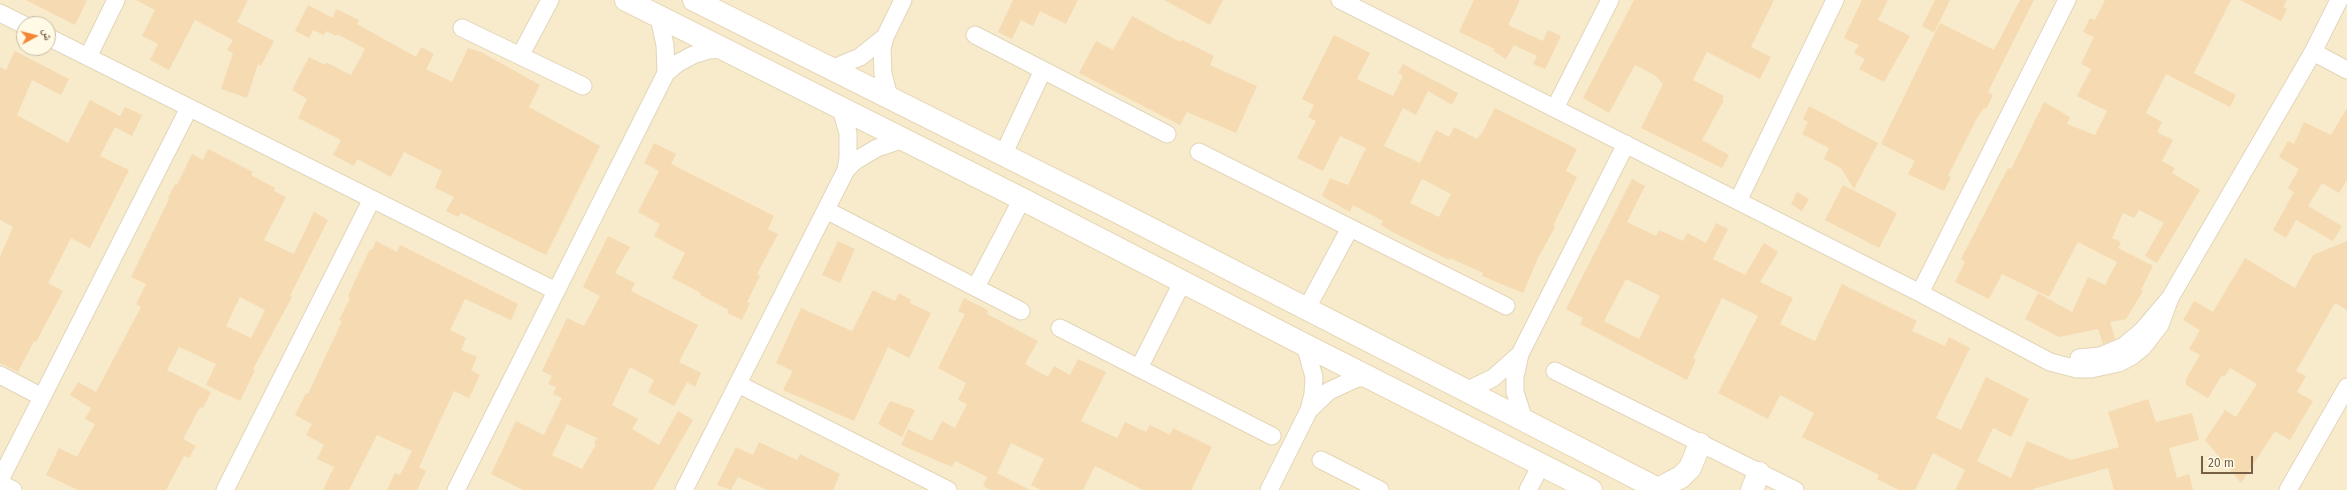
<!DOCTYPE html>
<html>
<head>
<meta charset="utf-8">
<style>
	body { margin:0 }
	#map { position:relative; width:2347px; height:490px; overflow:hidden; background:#fef8dd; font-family:"Fira Sans","Noto Naskh Arabic",sans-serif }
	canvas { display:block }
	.north { position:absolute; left:16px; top:16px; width:40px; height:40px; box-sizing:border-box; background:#fffae5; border:1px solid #c8bca5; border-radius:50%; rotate:83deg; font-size:11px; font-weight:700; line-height:16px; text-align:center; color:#765f44 }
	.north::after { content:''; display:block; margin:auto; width:14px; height:18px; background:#f58535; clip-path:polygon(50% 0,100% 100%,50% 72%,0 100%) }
	.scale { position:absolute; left:2201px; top:456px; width:52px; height:18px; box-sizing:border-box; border:2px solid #765f44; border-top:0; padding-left:5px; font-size:12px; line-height:14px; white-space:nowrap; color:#765f44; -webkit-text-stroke:3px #fffae5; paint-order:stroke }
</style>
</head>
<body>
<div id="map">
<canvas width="2347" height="490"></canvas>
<div class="north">ش</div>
<div class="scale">20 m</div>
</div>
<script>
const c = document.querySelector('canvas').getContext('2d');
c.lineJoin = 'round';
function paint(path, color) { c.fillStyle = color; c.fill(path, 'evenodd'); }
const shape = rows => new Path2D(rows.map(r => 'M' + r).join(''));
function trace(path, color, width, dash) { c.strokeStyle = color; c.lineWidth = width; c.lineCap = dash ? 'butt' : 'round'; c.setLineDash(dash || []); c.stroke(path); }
paint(shape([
	[0,0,2347,0,2347,490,0,490],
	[24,24,48,24,48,48,24,48]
]), '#f7ebcb');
paint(shape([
	[26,0,87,0,75,25],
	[136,0,248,0,237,22,274,41,261,66,258,64,247,98,221,89,233,53,227,50,233,40,195,20,169,70,150,60,158,44,142,36,155,10],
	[1013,0,1078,0,1066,24,1040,11,1033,26,1021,20,1012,39,998,32],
	[1164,0,1223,0,1210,25],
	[1474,0,1520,0,1508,25,1543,41,1548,30,1561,36,1545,69,1533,64,1537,56,1514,45,1506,59,1493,51,1495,49,1459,32],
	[1634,0,1774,0,1751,47,1771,57,1760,79,1707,52,1693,80,1724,96,1722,99,1724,100,1702,140,1729,155,1722,168,1641,128,1663,84,1656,76,1635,65,1609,113,1583,98],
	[1862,0,1888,0,1878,20,1910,36,1884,82,1859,69,1865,59,1854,53,1859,45,1844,38],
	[1935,0,1950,0,1934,33,1922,26],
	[2020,0,2034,0,1988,92,1993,95,1986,109,1984,108,1977,118,1948,176,1951,177,1944,191,1908,174,1915,161,1881,144,1940,23,1994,50],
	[2105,0,2231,0,2194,73,2236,95,2230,107,2166,74,2146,113,2162,122,2157,132,2173,140,2162,161,2175,168,2172,173,2200,190,2157,263,2145,256,2164,223,2139,210,2134,218,2123,213,2112,238,2121,242,2118,248,2153,266,2141,290,2143,291,2126,319,2110,322,2115,339,2103,344,2098,329,2059,337,2025,319,2038,293,2072,312,2088,277,2105,285,2117,262,2078,242,2049,297,2002,274,1989,299,1955,282,1965,262,1961,259,2008,168,2011,169,2044,102,2070,117,2067,124,2095,135,2107,111,2077,96,2091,69,2081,64,2094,37,2083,32,2090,18,2095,20],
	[2240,0,2287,0,2283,7,2287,9,2281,21],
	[308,5,333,18,336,9,359,20,357,24,416,57,421,47,434,54,426,69,452,82,468,48,481,52,540,85,529,107,600,146,546,255,461,213,458,217,446,211,454,197,435,188,442,171,404,152,391,177,357,159,354,166,333,155,341,140,298,118,307,99,292,90,309,57,325,65,326,62,351,75,365,49,337,34,336,36,326,31,324,35,313,30,309,38,295,31],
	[1132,16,1180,42,1182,40,1214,56,1210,65,1257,86,1236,133,1187,112,1180,125,1079,73,1096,41,1113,50],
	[1334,35,1370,53,1357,79,1393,96,1403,76,1398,73,1403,64,1458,93,1452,105,1428,91,1416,115,1403,108,1384,146,1420,163,1436,130,1449,137,1454,127,1477,139,1480,134,1481,135,1495,108,1577,149,1566,171,1577,177,1553,226,1555,227,1538,258,1523,293,1482,276,1483,273,1450,258,1449,260,1394,233,1381,225,1383,221,1353,205,1350,212,1322,196,1330,178,1348,185,1366,148,1340,136,1323,171,1297,158,1316,121,1308,117,1314,105,1302,99],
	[1422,179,1451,194,1439,217,1410,203],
	[15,51,69,79,61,95,32,80,17,115,68,143,90,100,120,116,125,107,142,115,132,136,115,127,100,156,129,170,90,248,71,238,48,283,63,291,36,342,34,341,18,372,0,363,0,256,13,227,0,220,0,67,6,70],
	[1809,106,1878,143,1854,189,1841,168,1824,159,1829,148,1802,134,1808,122,1803,119],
	[2347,108,2347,180,2339,193,2322,183,2308,206,2342,226,2333,241,2296,220,2286,238,2273,230,2294,192,2288,188,2299,169,2279,157,2288,141,2294,144,2304,122,2331,135],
	[654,143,676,154,671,164,774,216,768,229,778,234,757,274,760,276,747,302,750,303,742,320,727,313,729,310,700,295,701,293,672,278,685,253,654,236,660,224,638,212,659,171,644,163],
	[208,149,253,172,251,175,275,188,274,191,286,197,264,240,294,254,314,212,328,220,290,296,292,297,253,369,255,370,240,401,206,385,216,364,179,347,167,370,211,392,203,408,200,407,183,439,196,446,189,458,184,456,166,490,78,490,46,475,59,448,77,457,95,424,85,419,91,408,70,395,78,382,96,392,141,307,136,304,146,284,131,277,169,199,168,198,175,184,177,185,192,154,203,160],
	[240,297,265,310,251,338,226,326],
	[1632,179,1645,186,1627,222,1656,236,1659,230,1683,241,1687,233,1706,243,1716,223,1728,229,1713,259,1745,275,1764,243,1778,252,1760,282,1793,298,1780,324,1815,341,1842,284,1917,321,1912,331,1945,346,1949,337,1970,348,1936,418,1961,430,1986,377,2029,399,2011,437,1993,428,1977,461,2011,478,2027,441,2071,460,2119,447,2108,412,2148,399,2156,422,2192,413,2199,440,2169,448,2177,478,2189,474,2193,490,2114,490,2108,468,2033,489,2035,490,1955,490,1965,470,1933,453,1915,490,1899,490,1877,479,1879,475,1802,437,1814,413,1780,395,1768,419,1718,393,1758,316,1722,298,1693,358,1696,360,1687,380,1580,324,1583,318,1566,309],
	[1626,279,1660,296,1639,339,1604,321],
	[1843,185,1897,213,1879,248,1825,220],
	[1797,192,1809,199,1802,211,1791,204],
	[608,236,630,247,615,273,635,283,631,291,698,325,679,362,701,373,695,387,687,382,674,406,648,392,654,380,630,367,612,405,638,419,632,429,659,445,678,411,693,420,653,490,523,490,491,474,516,421,544,435,562,398,553,394,556,387,548,384,552,376,542,371,567,318,584,326,600,296,583,287],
	[567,424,597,438,594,443,596,444,582,469,552,455],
	[376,241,397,252,400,245,518,304,511,320,465,299,450,330,466,338,461,350,477,357,471,370,480,375,469,398,454,391,419,467,426,471,417,490,387,490,395,473,400,475,412,451,377,435,349,490,323,490,334,467,317,459,324,445,306,435,312,424,295,415,306,393,308,394,342,321,339,320,350,298,348,296,358,274,370,249,372,250],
	[838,241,855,249,840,283,822,275],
	[2347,241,2347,310,2335,303,2296,371,2306,376,2297,392,2313,401,2290,440,2275,431,2241,483,2205,440,2225,410,2236,417,2257,384,2230,368,2224,377,2222,375,2208,398,2186,385,2186,379,2200,355,2189,349,2200,330,2183,320,2194,301,2213,312,2245,258,2295,288,2313,255],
	[873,290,895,301,899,293,911,300,910,303,931,313,909,358,888,347,854,421,783,390,793,371,776,363,801,308,852,331],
	[964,298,988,310,987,314,1038,341,1025,364,1048,377,1054,366,1070,375,1078,359,1106,372,1081,421,1117,438,1125,422,1146,432,1150,425,1170,435,1173,428,1212,447,1191,490,1143,490,1095,466,1083,490,1041,490,1031,485,1044,459,1011,443,997,473,1030,490,991,490,983,486,987,477,955,461,952,467,901,445,908,429,932,441,942,421,955,428,967,404,958,400,966,383,938,368,965,314,958,311],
	[890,401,915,410,902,437,878,424],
	[759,442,797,460,800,454,840,474,833,490,767,490,738,477,731,490,717,485,736,447,753,455]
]), '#f6dab2');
const street = shape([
	[1340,0,1920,293,2050,362,2077,369,2091,369,2119,363,2132,356,2143,347,2160,325,2170,298],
	[0,13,24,25],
	[659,17,665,45,666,73],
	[462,28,583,86],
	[975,35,1167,134],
	[48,37,556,291],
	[2313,52,2347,70],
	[520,56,550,0],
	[88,57,116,0],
	[831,69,860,57,885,37],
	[889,97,883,74,882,49,885,37,903,0],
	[1555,108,1610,0],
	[1199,152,1506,306],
	[1003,155,1043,70],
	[846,170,855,161,877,148,901,140],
	[1738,201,1835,0],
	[826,210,1021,311],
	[976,287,1022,199],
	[1920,293,2067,0],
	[1307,308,1350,228],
	[1060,328,1272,436],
	[2079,358,2100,356,2124,346,2143,330,2170,298,2313,52,2339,0],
	[1139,368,1182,283],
	[1555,371,1795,490],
	[0,375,42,397],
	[738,384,948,490],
	[1466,391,1493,378,1520,354],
	[1309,410,1329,391,1355,379,1368,376],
	[1524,420,1515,392,1515,377,1520,354,1626,144],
	[1321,460,1380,490],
	[0,480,189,108],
	[0,483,13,490],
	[225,490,372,199],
	[456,490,666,73,678,63,693,55,709,50,726,49],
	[684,490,846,170,848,158,848,133,841,109],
	[1269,490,1309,410,1313,394,1314,377,1305,345],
	[1528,490,1541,465],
	[2288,490,2347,387]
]);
const secondary = shape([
	[626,0,1022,199,1305,345,1591,490],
	[694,0,1114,210,1660,490],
	[1658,489,1681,477,1690,468,1700,444],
	[1752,490,1759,473]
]);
trace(street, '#e3d5b9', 19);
trace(secondary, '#e8d7b6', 24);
trace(street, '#fff', 17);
trace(secondary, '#fff', 22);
</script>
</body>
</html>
